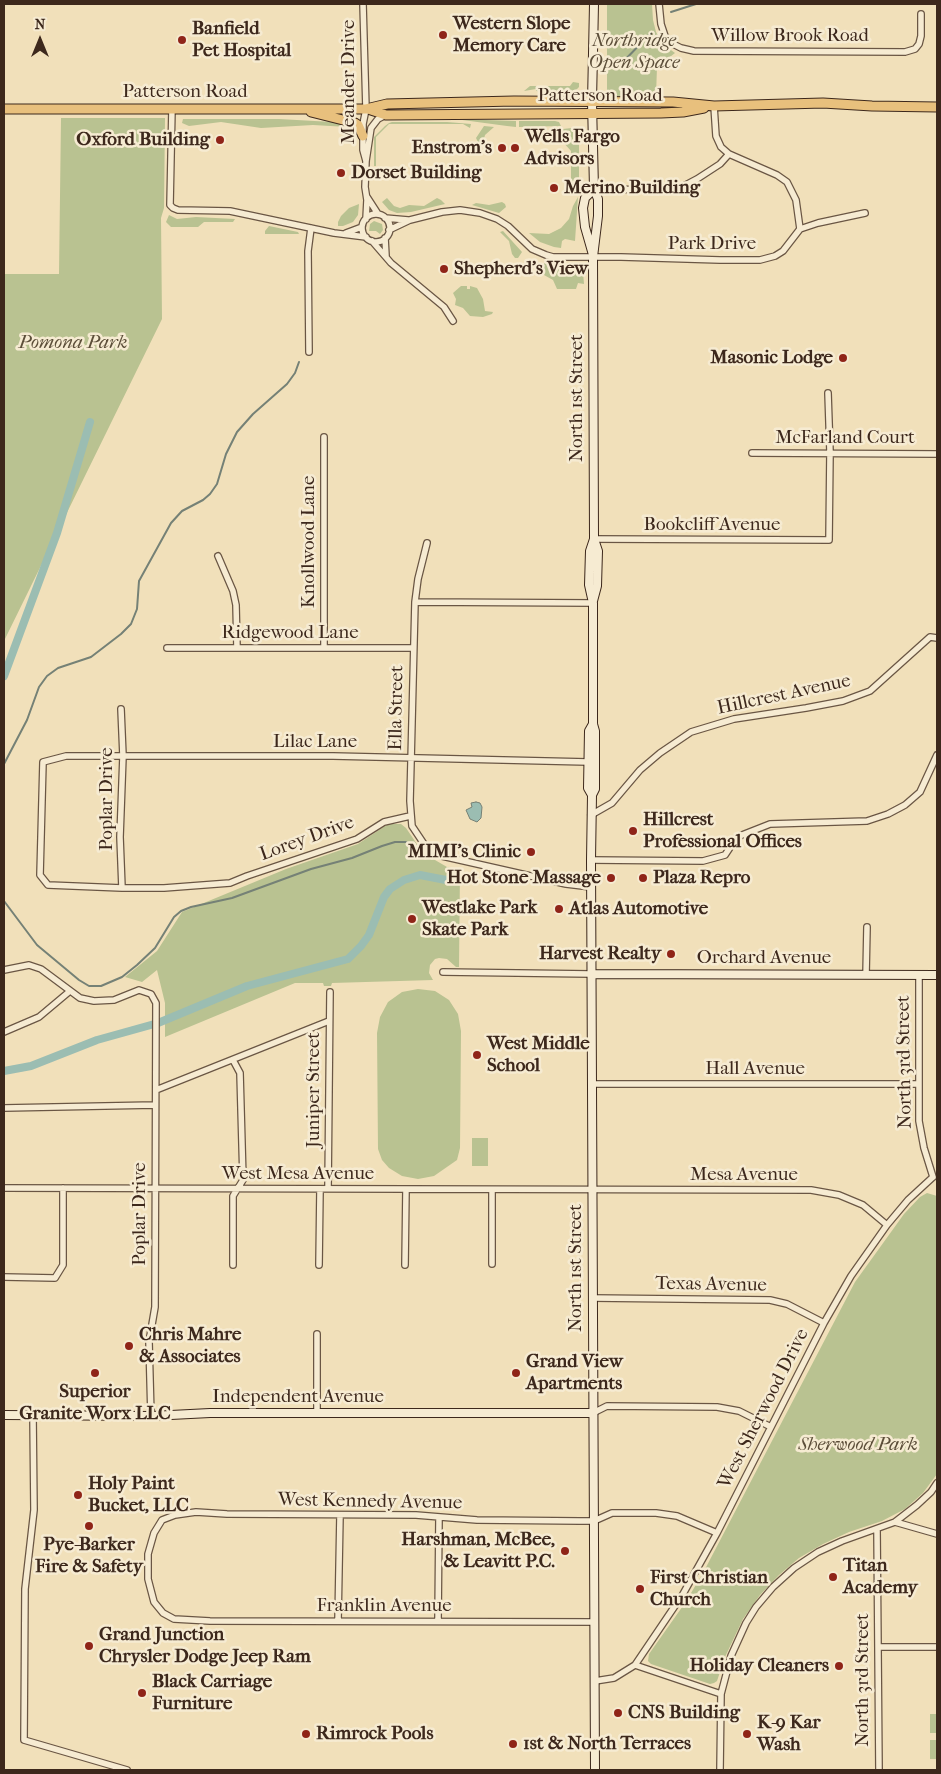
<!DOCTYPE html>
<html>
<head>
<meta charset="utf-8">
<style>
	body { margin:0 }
	#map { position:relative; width:941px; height:1774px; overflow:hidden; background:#f1e0ba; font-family:"IM FELL French Canon",serif }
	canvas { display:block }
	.frame { position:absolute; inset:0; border:5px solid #3d281c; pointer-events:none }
	.north { position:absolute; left:15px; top:15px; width:50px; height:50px; -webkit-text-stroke:4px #f6ebd2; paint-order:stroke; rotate:0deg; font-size:14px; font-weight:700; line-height:20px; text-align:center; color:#3d281c }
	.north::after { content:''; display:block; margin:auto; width:18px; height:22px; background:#3d281c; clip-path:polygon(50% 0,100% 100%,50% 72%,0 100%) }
</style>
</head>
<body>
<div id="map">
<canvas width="941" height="1774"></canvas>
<div class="frame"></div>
<div class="north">N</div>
</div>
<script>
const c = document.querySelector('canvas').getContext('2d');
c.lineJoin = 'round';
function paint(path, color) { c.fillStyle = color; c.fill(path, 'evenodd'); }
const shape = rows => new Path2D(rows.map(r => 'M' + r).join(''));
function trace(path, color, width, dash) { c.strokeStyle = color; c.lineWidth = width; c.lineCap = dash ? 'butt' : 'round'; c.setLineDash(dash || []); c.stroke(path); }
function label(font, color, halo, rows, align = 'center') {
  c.font = font + ' "IM FELL French Canon",serif'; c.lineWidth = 5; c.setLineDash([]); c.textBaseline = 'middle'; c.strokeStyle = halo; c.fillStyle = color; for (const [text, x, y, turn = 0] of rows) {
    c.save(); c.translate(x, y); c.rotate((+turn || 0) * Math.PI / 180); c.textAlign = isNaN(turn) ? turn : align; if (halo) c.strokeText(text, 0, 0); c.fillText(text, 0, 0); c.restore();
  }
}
paint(shape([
	[607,4,652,4,653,20,656,32,664,45,675,53,657,67,656,96,614,96,607,92],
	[573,82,579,83,579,87,572,94,536,91,536,89,524,91,530,86,570,86],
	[61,118,165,118,164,208,161,218,162,319,4,641,4,274,59,274],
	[183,119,279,119,350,123,356,126,355,129,348,127,313,125,261,128,221,122,189,126,182,123],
	[455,119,516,121,516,127,507,126],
	[519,121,555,121,559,122,561,126,519,127],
	[392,122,447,122,471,124,470,128,463,124,389,124,376,137,376,166,374,166,374,137,385,126,389,123],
	[484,126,494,127,485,135,483,143,479,144,476,138],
	[572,128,573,132,579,134,579,193,571,188,571,151,554,132,554,130],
	[578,197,575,241,565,239,562,241,561,248,554,247,540,242,529,233,549,234,561,228,569,219,573,206],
	[387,198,394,206,400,208,409,205,424,206,437,198,441,200,445,204,411,212,397,213,389,210,382,202],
	[502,202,505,204,506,207,499,213,472,205,476,203,489,205],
	[359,204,358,215,353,222,343,226,338,226,338,222,341,216,349,208],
	[169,215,177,219,196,217,235,219,233,222,204,222,198,227,171,227,166,222],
	[374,221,382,224,383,230,380,234,376,231,369,231,370,224],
	[269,226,298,232,299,234,265,234,265,231],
	[503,231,522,252,518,258,515,258,512,254,509,241,500,232],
	[545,263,579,266,583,272,584,284,578,283,576,289,557,289,553,280,544,275,539,267],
	[461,286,467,286,467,289,470,289,470,286,477,288,483,299,485,311,493,312,492,314,483,317,470,316,463,308,455,305,456,299,453,293],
	[388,824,401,824,406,828,423,853,447,867,460,870,459,967,456,967,447,959,439,958,435,959,430,965,429,973,433,980,332,983,331,986,324,986,323,983,295,983,165,1037,165,1003,157,970,142,982,125,977,157,951,182,912,286,869,358,844],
	[418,989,435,991,449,1000,458,1014,461,1031,460,1148,457,1160,434,1176,418,1179,402,1176,389,1168,382,1160,378,1149,377,1033,380,1017,388,1002,402,992],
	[472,1138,488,1138,488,1166,472,1166],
	[927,1193,937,1196,937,1474,923,1493,905,1509,882,1521,849,1532,823,1544,799,1558,779,1575,760,1595,743,1619,725,1657,717,1681,714,1683,710,1684,651,1664,648,1661,649,1654,685,1603,703,1573,855,1282,904,1214,920,1197],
	[930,1714,937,1714,937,1733,930,1733],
	[930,1740,937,1740,937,1759,930,1759]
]), '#b9c291');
const water = shape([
	[476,802,480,803,482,807,481,818,477,822,470,819,466,810,472,807,471,803,476,802]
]);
paint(water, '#9bbdb2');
trace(water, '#758176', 1);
trace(shape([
	[671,12,696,4],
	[617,68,651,33],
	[4,764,27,720,39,687,47,676,58,668,91,657,121,634,131,624,137,609,139,581,171,523,182,511,203,500,210,494,217,484,226,454,237,432,253,414,287,384,295,373,299,362],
	[4,901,37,945,79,980,89,986,101,986,122,977,137,965,155,948,174,917,181,911,191,907,232,898,311,869,352,858,382,846,395,842,406,842]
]), '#758176', 2);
trace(shape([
	[4,676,57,533,90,422],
	[4,1071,31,1066,97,1040,158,1023,247,986,348,959,361,946,369,935,384,897,390,889,404,880,420,875,451,881]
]), '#9bbdb2', 8);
const street = shape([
	[363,4,366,109,363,124,363,150,366,161],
	[659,4,661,24,665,36,671,43,681,48,694,51,905,52,915,49,919,44,921,36,921,14],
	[172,108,170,205,173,208,178,210,230,211,334,233,366,237],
	[594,189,669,190,680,188,697,179,720,164,729,154],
	[367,197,378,214],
	'362 228a14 14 0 1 1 28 0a14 14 0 1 1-28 0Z',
	[385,218,408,220],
	[366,219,367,200,365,187,366,161,371,128,378,119,386,115],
	[800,229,818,223,865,213],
	[389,230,410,220,442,212,460,210,480,213,497,219,508,226,532,249,546,255,553,257,621,257,720,260,760,260,775,256,783,251,800,229,796,200,787,182,777,175,729,154,721,147,716,136,714,106],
	[346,233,362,227],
	[385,238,386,256],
	[372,241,391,263,444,307,453,321],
	[309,352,308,251,311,228],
	[752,453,937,454],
	[594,539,829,540,830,452,828,393],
	[427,543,418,579,415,602,410,801,412,826,426,847,442,856,566,884,591,887],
	[218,556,233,591,236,605,237,648],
	[415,602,593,603],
	[324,647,324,437],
	[167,648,413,648],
	[121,709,123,756,120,837,122,888],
	[591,815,612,803,640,770,660,753,691,732,734,719,806,708,843,701,870,691,930,637,937,638],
	[410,816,384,822,357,839,247,876,230,883,164,888,122,888,48,885,40,875,43,762,66,756,333,756,588,762],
	[591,860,703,861,725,855,737,837,770,824,867,821,888,814,905,805,920,792,937,755],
	[4,970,29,965,41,969,80,998,94,1001,114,1000,139,990,151,994,156,1003,155,1307,149,1342,151,1416],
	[443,972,591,974],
	[866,975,867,927],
	[919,975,919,1121,924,1148,933,1177],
	[4,1032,39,1017,70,991],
	[591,1084,919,1084],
	[156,1090,329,1021],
	[4,1108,155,1105],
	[4,1188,811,1190,839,1195,863,1205,887,1225],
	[328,1189,330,992],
	[492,1190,492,1264],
	[233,1265,233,1196,243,1180,240,1073,233,1060],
	[319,1265,320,1189],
	[405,1265,406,1189],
	[4,1277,55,1278,63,1265,63,1188],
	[592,1298,770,1300,787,1304,824,1323],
	[317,1413,317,1334],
	[593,1413,607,1406,717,1407,739,1411,771,1427],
	[33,1416,34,1510,25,1589,24,1740,127,1770],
	[895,1522,937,1534],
	[877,1529,879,1770],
	[338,1621,340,1515],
	[438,1621,439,1517],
	[594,1622,210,1621,174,1619,163,1613,154,1602,148,1579,148,1554,154,1533,162,1520,175,1515,196,1512,227,1514,416,1515,477,1520,580,1521,594,1521,612,1513,656,1513,677,1516,717,1533],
	[879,1647,937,1647],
	[635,1665,683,1594,717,1533,824,1323,851,1276,887,1225,908,1200,933,1177],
	[595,1681,614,1678,635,1665,721,1694],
	[720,1770,721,1694,731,1656,746,1623,756,1607,773,1587,794,1568,818,1552,842,1541,895,1522,917,1505,931,1492,937,1483]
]);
const secondary = shape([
	[593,255,585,227,583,208,585,198,594,189],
	[594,539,590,551,589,585,593,603,593,724,595,731,595,789,592,795,591,860,595,1770],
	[593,601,597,586,598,551,594,539,593,257,598,216,598,199,594,189,592,102,594,4],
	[592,795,588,788,589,731,593,724],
	[591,974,937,975],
	[4,1415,151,1416,210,1413,593,1413]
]);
const primary = shape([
	[4,109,366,109,387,104,514,101,673,102,714,106,823,103,872,106,937,107],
	[368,109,386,115,661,113,683,112,704,108],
	[311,112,355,123,358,125,363,136]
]);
trace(street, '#6a5644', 8);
trace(secondary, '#3d281c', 10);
trace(primary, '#3d281c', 11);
trace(street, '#f6ebd2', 5.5);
trace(secondary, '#f6ebd2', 8);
trace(primary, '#e8c07d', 9);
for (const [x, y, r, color] of [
	[443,35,5,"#8f2418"],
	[182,40,5,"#8f2418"],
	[220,140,5,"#8f2418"],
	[502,148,5,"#8f2418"],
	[515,148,5,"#8f2418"],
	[341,173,5,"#8f2418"],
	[554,188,5,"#8f2418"],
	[444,269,5,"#8f2418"],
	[843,358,5,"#8f2418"],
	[633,831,5,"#8f2418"],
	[531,852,5,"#8f2418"],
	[611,878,5,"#8f2418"],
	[643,878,5,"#8f2418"],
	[559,909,5,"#8f2418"],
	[412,919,5,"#8f2418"],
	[671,954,5,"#8f2418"],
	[477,1055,5,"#8f2418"],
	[129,1346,5,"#8f2418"],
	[95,1373,5,"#8f2418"],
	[516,1373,5,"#8f2418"],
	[78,1495,5,"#8f2418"],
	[89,1526,5,"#8f2418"],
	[565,1551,5,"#8f2418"],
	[833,1577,5,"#8f2418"],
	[640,1589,5,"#8f2418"],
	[89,1646,5,"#8f2418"],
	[839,1666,5,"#8f2418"],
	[142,1693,5,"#8f2418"],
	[618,1713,5,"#8f2418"],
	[306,1734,5,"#8f2418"],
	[747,1734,5,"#8f2418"],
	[513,1744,5,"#8f2418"]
]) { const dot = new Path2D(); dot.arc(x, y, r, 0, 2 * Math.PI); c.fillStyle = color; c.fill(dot); trace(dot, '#f6ebd2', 2); }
label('bold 19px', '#3d281c', '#f6ebd2', [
	["Western Slope",453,24],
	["Memory Care",453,46],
	["Banfield",192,29],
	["Pet Hospital",192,51],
	["Wells Fargo",525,137],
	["Advisors",525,159],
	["Oxford Building",210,140,"right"],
	["Enstrom's",492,148,"right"],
	["Dorset Building",351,173],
	["Merino Building",564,188],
	["Shepherd's View",454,269],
	["Masonic Lodge",833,358,"right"],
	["Hillcrest",643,820],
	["Professional Offices",643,842],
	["MIMI's Clinic",521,852,"right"],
	["Hot Stone Massage",601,878,"right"],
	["Plaza Repro",653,878],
	["Westlake Park",422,908],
	["Skate Park",422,930],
	["Atlas Automotive",569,909],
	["Harvest Realty",661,954,"right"],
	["West Middle",487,1044],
	["School",487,1066],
	["Chris Mahre",139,1335],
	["& Associates",139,1357],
	["Grand View",526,1362],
	["Apartments",526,1384],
	["Superior",95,1392,"center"],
	["Granite Worx LLC",95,1414,"center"],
	["Holy Paint",88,1484],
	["Bucket, LLC",88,1506],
	["Harshman, McBee,",555,1540,"right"],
	["& Leavitt P.C.",555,1562,"right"],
	["Pye-Barker",89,1545,"center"],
	["Fire & Safety",89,1567,"center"],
	["Titan",843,1566],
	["Academy",843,1588],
	["First Christian",650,1578],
	["Church",650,1600],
	["Grand Junction",99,1635],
	["Chrysler Dodge Jeep Ram",99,1657],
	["Holiday Cleaners",829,1666,"right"],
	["Black Carriage",152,1682],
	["Furniture",152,1704],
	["CNS Building",628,1713],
	["K-9 Kar",757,1723],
	["Wash",757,1745],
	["Rimrock Pools",316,1734],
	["1st & North Terraces",523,1744]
], 'left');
label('19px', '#3d281c', '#f6ebd2', [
	["Willow Brook Road",790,36],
	["Meander Drive",349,82,-90],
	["Patterson Road",185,92],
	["Patterson Road",600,96],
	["Park Drive",712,244],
	["North 1st Street",577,398,-90],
	["McFarland Court",845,438],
	["Bookcliff Avenue",712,525],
	["Knollwood Lane",309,542,-90],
	["Ridgewood Lane",290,633],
	["Hillcrest Avenue",784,695,-12],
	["Ella Street",397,708,-89],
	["Lilac Lane",315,742],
	["Poplar Drive",107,799,-90],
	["Lorey Drive",307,839,-20],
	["Orchard Avenue",764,958],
	["North 3rd Street",905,1062,-91],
	["Hall Avenue",755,1069],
	["Juniper Street",314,1090,-90],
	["West Mesa Avenue",298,1174],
	["Mesa Avenue",744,1175],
	["Poplar Drive",140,1214,-90],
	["North 1st Street",576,1268,-90],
	["Texas Avenue",711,1285,1],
	["Independent Avenue",298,1397],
	["West Sherwood Drive",764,1409,-63],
	["West Kennedy Avenue",370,1502,1],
	["Franklin Avenue",384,1606],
	["North 3rd Street",863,1680,-90]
]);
label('italic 19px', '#5c4e39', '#f6ebd2', [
	["Northridge",634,41],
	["Open Space",634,63],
	["Pomona Park",73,343],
	["Sherwood Park",858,1445]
]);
</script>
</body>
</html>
